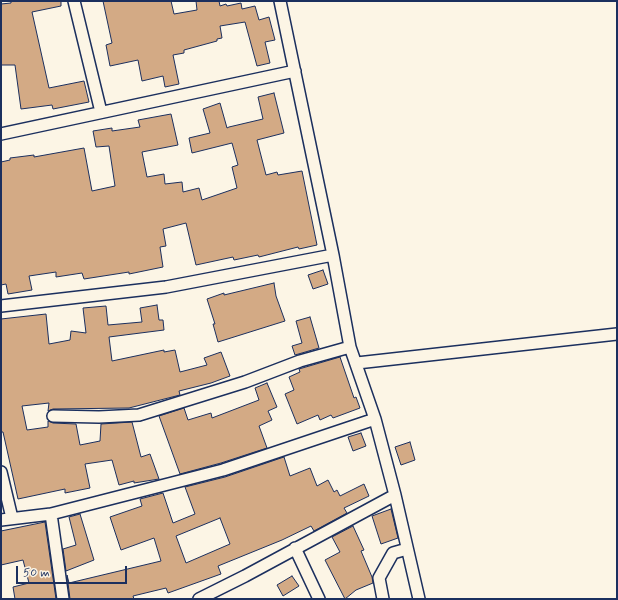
<!DOCTYPE html>
<html>
<head>
<meta charset="utf-8">
<style>
	body { margin:0 }
	#map { position:relative; width:618px; height:600px; overflow:hidden; background:#fcf5e5; font-family:Mynerve,sans-serif }
	canvas { display:block }
	.frame { position:absolute; inset:0; border:2px solid #1b2f5e; pointer-events:none }
	.scale { position:absolute; left:16px; top:566px; width:111px; height:18px; box-sizing:border-box; border:2px solid #1b2f5e; border-top:0; padding-left:5px; font-size:12px; line-height:14px; white-space:nowrap; color:#1b2f5e; -webkit-text-stroke:3px #fcf5e5; paint-order:stroke }
</style>
</head>
<body>
<div id="map">
<canvas width="618" height="600"></canvas>
<div class="frame"></div>
<div class="scale">50 m</div>
</div>
<script>
const c = document.querySelector('canvas').getContext('2d');
c.lineJoin = 'round';
function paint(path, color) { c.fillStyle = color; c.fill(path, 'evenodd'); }
const shape = rows => new Path2D(rows.map(r => 'M' + r).join(''));
function trace(path, color, width, dash) { c.strokeStyle = color; c.lineWidth = width; c.lineCap = dash ? 'butt' : 'round'; c.setLineDash(dash || []); c.stroke(path); }
const building = shape([
	[11,1,61,1,61,6,32,12,49,88,84,81,89,102,53,109,52,105,21,109,15,65,1,65,1,4,11,3,11,1],
	[103,1,171,1,174,14,197,10,196,1,219,1,220,6,226,4,227,6,241,3,242,9,255,6,259,20,269,17,275,40,265,42,270,63,257,66,245,22,220,26,222,38,217,39,217,41,184,50,184,53,173,55,179,84,165,87,163,76,142,81,138,60,110,66,106,45,112,43,103,1],
	[274,93,284,133,257,140,266,175,277,172,278,175,302,171,317,245,299,249,298,247,259,257,258,255,234,260,233,257,196,265,186,223,163,229,166,246,160,247,163,267,129,274,129,272,84,279,82,273,56,277,56,272,29,276,32,290,8,294,6,284,1,285,1,162,10,160,10,158,34,155,34,157,84,148,92,191,115,186,109,146,96,147,93,131,112,128,112,131,140,127,138,120,171,114,178,145,142,152,147,177,164,174,165,184,182,182,183,192,199,188,202,200,237,188,232,167,238,165,232,143,192,153,189,138,210,133,203,109,220,103,227,128,229,127,263,119,258,97,274,93],
	[323,270,328,284,313,289,308,275,323,270],
	[274,283,276,296,285,321,218,342,213,324,215,324,207,299,224,293,224,295,274,283],
	[157,305,159,320,163,320,164,330,109,337,112,361,164,350,164,352,175,350,180,372,207,365,204,358,221,352,230,376,211,383,179,391,180,395,129,408,53,409,48,411,49,403,22,406,27,430,48,427,48,421,53,423,76,424,80,445,100,441,101,424,132,422,141,457,150,454,159,479,134,483,134,481,119,485,112,460,85,464,90,488,65,493,65,489,18,499,3,432,1,432,1,319,46,314,49,344,70,340,71,331,86,333,83,308,106,306,108,325,142,322,140,308,157,305],
	[310,317,319,348,295,355,292,346,302,343,296,321,310,317],
	[340,357,354,398,356,397,360,408,333,418,331,415,320,420,318,415,297,424,285,394,294,390,289,377,300,372,299,369,340,357],
	[267,383,277,407,268,411,272,420,259,426,267,448,221,463,180,474,159,416,184,408,188,420,211,413,212,418,259,400,255,388,267,383],
	[361,433,366,446,353,451,348,437,361,433],
	[410,442,415,460,401,465,395,447,410,442],
	[284,457,290,476,310,468,317,486,328,480,334,492,337,490,340,496,364,484,369,496,344,508,347,513,314,531,311,526,282,540,218,566,221,574,168,593,166,588,133,596,134,599,70,599,67,575,69,583,161,561,154,538,121,550,110,517,142,506,140,499,163,493,173,523,195,514,185,487,225,477,284,457],
	[220,518,230,544,186,563,176,536,220,518],
	[391,509,398,538,381,544,372,516,391,509],
	[80,514,94,560,66,571,63,549,76,545,69,517,80,514],
	[45,522,56,599,15,599,13,587,29,583,23,560,1,565,1,531,45,522],
	[353,526,364,550,361,551,372,577,373,583,356,590,345,599,325,560,340,552,332,537,353,526],
	[292,576,299,586,283,596,277,585,292,576]
]);
paint(building, '#d3aa85');
trace(building, '#1b2f5e', 1);
const street = shape([
	[74,1,101,112],
	[280,1,333,255,350,347,375,419,395,495,419,599],
	[1,134,295,71],
	[1,306,166,287,333,255],
	[357,363,617,334],
	[53,416,99,417,139,415,245,382,300,361,350,347],
	[1,472,12,518],
	[51,514,63,599],
	[1,520,51,514,223,470,375,419],
	[295,548,319,599],
	[199,599,245,576,395,495],
	[383,599,379,578,393,553,407,549]
]);
trace(street, '#1b2f5e', 14);
trace(street, '#fcf5e5', 11);
</script>
</body>
</html>
